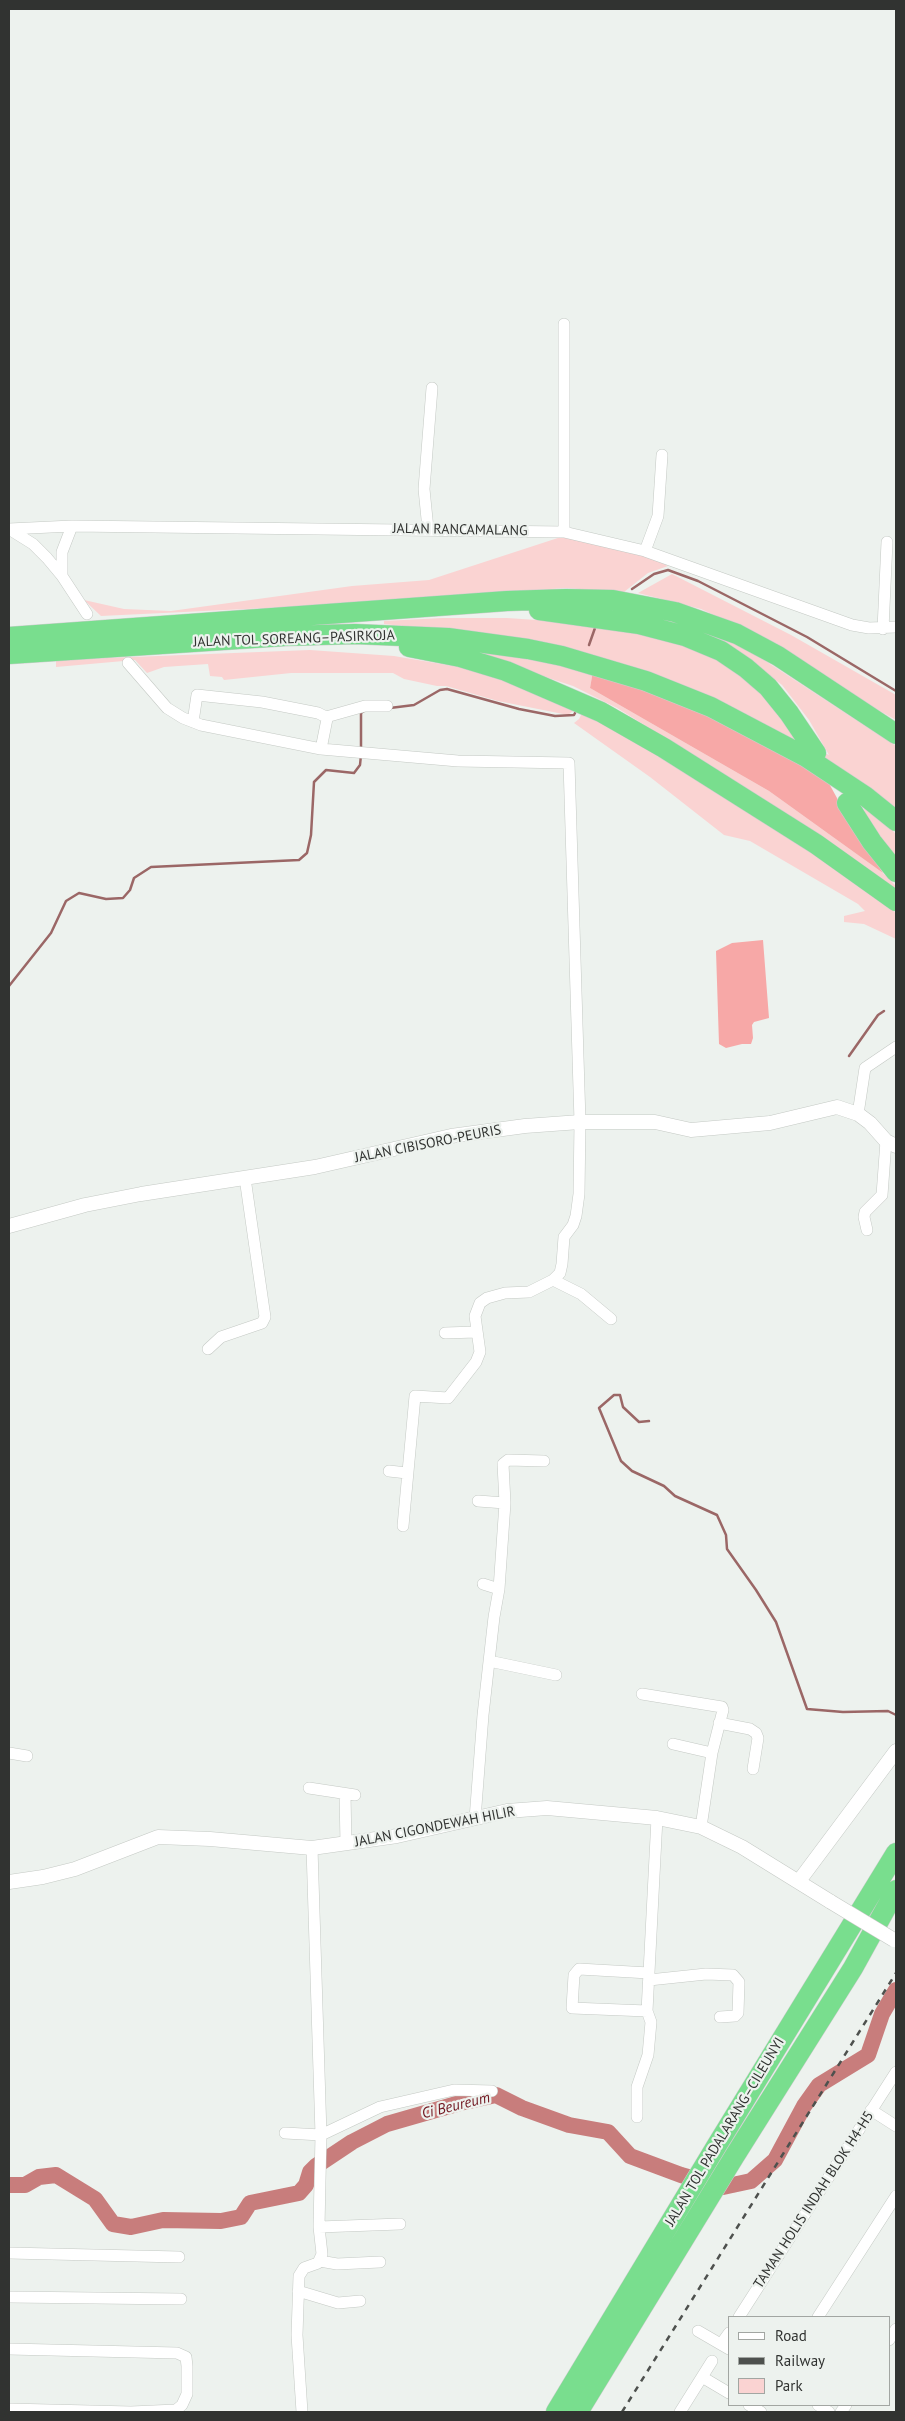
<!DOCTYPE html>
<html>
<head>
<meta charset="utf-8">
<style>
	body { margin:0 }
	#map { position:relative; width:905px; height:2421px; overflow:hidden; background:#edf2ee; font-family:"PT Sans",sans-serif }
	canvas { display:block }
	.frame { position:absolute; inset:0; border:10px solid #313331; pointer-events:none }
	.legend { position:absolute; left:728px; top:2316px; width:162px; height:90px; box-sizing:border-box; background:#edf2ee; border:1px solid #a2a6a2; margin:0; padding:6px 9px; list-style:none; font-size:15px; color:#313331 }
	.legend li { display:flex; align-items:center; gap:10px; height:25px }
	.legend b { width:25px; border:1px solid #a2a6a2 }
</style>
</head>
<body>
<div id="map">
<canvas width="905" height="2421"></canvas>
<div class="frame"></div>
<ul class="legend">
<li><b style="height:6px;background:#fff"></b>Road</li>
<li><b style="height:6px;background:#4e514e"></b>Railway</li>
<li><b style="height:14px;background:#fad3d2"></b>Park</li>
</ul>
</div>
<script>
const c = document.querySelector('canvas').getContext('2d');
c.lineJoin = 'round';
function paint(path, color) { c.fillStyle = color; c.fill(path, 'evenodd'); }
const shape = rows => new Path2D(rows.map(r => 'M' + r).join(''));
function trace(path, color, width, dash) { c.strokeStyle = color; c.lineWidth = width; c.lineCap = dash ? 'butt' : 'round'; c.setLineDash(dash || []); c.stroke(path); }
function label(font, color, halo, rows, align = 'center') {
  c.font = font + ' "PT Sans",sans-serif'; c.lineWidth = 4.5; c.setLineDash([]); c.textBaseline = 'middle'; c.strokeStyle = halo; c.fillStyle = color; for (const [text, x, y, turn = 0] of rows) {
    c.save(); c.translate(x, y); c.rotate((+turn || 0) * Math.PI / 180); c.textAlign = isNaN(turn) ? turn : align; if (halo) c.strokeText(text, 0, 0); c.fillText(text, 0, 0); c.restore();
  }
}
paint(shape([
	[564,536,653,558,668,566,648,573,624,592,565,588,308,606,101,616,84,600,124,609,171,611,352,586,429,580],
	[672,574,791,635,896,695,896,720,848,693,777,644,701,609,638,593],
	[539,608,613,608,686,622,741,645,896,746,896,815,749,718,467,633,384,624,384,621,442,618,507,618,581,623,639,630,730,660,810,747,829,755,809,720,782,685,739,652],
	[445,644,593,671,590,688,769,791,883,873,896,886,896,894,725,775,617,708,573,686],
	[310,650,394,656,459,667,524,685,573,711,568,715,498,701,446,686,437,686,404,679,393,673,291,673,224,680,222,677,210,676,208,664,164,667,147,673,135,660,56,667,56,660],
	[583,711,638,741,818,857,896,913,896,939,864,924,844,922,844,916,865,911,858,904,750,841,724,835,650,777,574,723,579,719],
	[866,806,896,834,896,862,866,821,864,808]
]), '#fad3d2');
paint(shape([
	[593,671,677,700,826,778,848,818,883,873,769,791,590,688],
	[763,940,769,1018,754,1022,752,1025,753,1038,751,1044,742,1044,726,1048,719,1044,716,951,732,943]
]), '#f7a8a7');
trace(shape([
	[632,589,654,574,668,570,698,581,807,637,896,691],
	[589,645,595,628],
	[390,708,414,705,440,690,447,689,519,709,555,716,574,715,576,711],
	[361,749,361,713,364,711],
	[9,986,51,933,66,901,79,893,106,899,123,898,130,890,134,878,151,867,299,860,307,853,311,835,314,782,326,770,354,773,360,765,361,755],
	[849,1056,878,1015,884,1011],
	[649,1421,639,1422,623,1407,620,1395,614,1395,599,1408,621,1461,632,1471,664,1486,675,1496,717,1515,726,1535,727,1549,756,1590,776,1622,807,1709,843,1712,888,1711,896,1715]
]), '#9b6766', 2.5);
trace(shape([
	[9,2185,25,2185,39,2177,56,2175,95,2199,113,2224,131,2227,163,2220,221,2221,241,2217,250,2203,299,2193,306,2185,310,2172,316,2166,352,2142,387,2124,460,2103,496,2095,522,2108,569,2125,608,2132,630,2156,681,2175,723,2187,751,2181,775,2160,804,2106,819,2085,868,2055,882,2014,896,1990]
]), '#c87d7c', 16);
const minor = shape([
	[9,529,72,526,564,532,645,551,852,625,869,628,896,627],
	[9,529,33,544,47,558,62,576,87,614],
	[428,529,424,489,432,388],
	[564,532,564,324],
	[645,551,658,516,662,455],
	[62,576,62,552,72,526],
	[883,629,887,542],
	[128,663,167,708,183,718,201,725,321,749,458,761,569,763,580,1122,579,1194,576,1216,573,1225,564,1237,562,1264,560,1273,553,1280,529,1292,505,1293,487,1298,480,1303,475,1316,480,1352,476,1362,448,1398,415,1396,403,1526],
	[326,717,365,706,387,706],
	[193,722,197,695,262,702,318,713,326,717,327,719,321,749],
	[858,1114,865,1068,896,1047],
	[867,1230,864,1217,865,1212,882,1195,886,1141],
	[553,1280,581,1294,611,1319],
	[445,1333,476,1332],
	[208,1349,221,1337,262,1323,265,1317,245,1178],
	[389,1471,407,1473],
	[478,1501,505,1503],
	[483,1584,499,1589],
	[489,1661,556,1675],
	[642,1694,722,1707,723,1710,712,1753,701,1827],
	[719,1723,750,1729,756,1733,758,1738,753,1769],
	[673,1744,712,1753],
	[9,1753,27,1756],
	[309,1788,355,1795],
	[345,1794,346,1844],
	[475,1819,483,1715,494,1617,499,1589,505,1503,503,1464,508,1460,544,1461],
	[649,1980,706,1974,733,1975,739,1982,738,2013,735,2016,720,2017],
	[647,2011,572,2008,574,1975,579,1969,649,1973],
	[871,2110,896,2126],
	[637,2117,637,2087,648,2055,651,2022,647,2011,657,1818],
	[285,2133,321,2135,380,2107,454,2090,492,2091],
	[319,2227,400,2224],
	[9,2253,179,2257],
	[320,2261,337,2264,380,2262],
	[298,2291,338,2303,360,2301],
	[9,2297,181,2299],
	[739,2317,896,2072],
	[818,2317,896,2196],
	[698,2331,729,2349],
	[889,2340,896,2329],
	[721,2344,729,2333],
	[9,2349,177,2353,186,2357,187,2366,187,2394,182,2405,176,2410,131,2412,9,2409],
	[702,2377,729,2393],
	[749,2405,761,2412],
	[818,2405,829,2412],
	[302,2412,297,2335,299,2276,304,2268,318,2263,322,2254,319,2227,321,2135,312,1848],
	[680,2412,712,2361],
	[841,2412,846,2405]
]);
const tertiary = shape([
	[9,1226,85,1205,141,1194,315,1167,451,1136,525,1126,580,1122,655,1122,691,1130,770,1123,837,1107,858,1114,870,1123,886,1141,896,1146],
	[799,1881,896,1751],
	[9,1882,43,1877,75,1869,158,1837,210,1839,312,1848,397,1836,507,1811,547,1808,657,1818,701,1827,742,1847,831,1902]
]);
const motorway = shape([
	[539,610,639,624,685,636,721,651,746,668,768,687,789,713,816,753],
	[9,637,507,601,566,599,613,600,675,612,737,634,778,656,896,734],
	[409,647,460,657,506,671,601,712,664,748,816,844,896,901],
	[9,654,285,636,355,634,448,638,528,649,562,656,646,681,711,707,806,757,865,796,896,821],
	[847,803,872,842,896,872],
	[556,2412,717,2145,896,1853],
	[578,2412,734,2157,853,1968,896,1890]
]);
trace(minor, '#c4c9c4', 12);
trace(tertiary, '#c4c9c4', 15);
trace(motorway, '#cecece', 21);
trace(minor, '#fff', 11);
trace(tertiary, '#fff', 14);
trace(motorway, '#79de8e', 20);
trace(shape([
	[622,2412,896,1973]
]), '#4e514e', 2.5, [6, 6]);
const tertiaryBridge = shape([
	[831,1902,894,1940]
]);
trace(tertiaryBridge, '#c4c9c4', 15, []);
trace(tertiaryBridge, '#fff', 14);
label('14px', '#313331', '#edf2ee', [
	["JALAN RANCAMALANG",460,530,1],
	["JALAN TOL SOREANG–PASIRKOJA",294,639,-2],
	["JALAN CIBISORO-PEURIS",428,1144,-11],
	["JALAN CIGONDEWAH HILIR",435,1827,-11],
	["JALAN TOL PADALARANG–CILEUNYI",725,2132,-59],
	["TAMAN HOLIS INDAH BLOK H4-H5",814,2200,-57]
]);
label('italic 15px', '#711620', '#edf2ee', [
	["Ci Beureum",456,2106,-14]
]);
</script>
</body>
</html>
